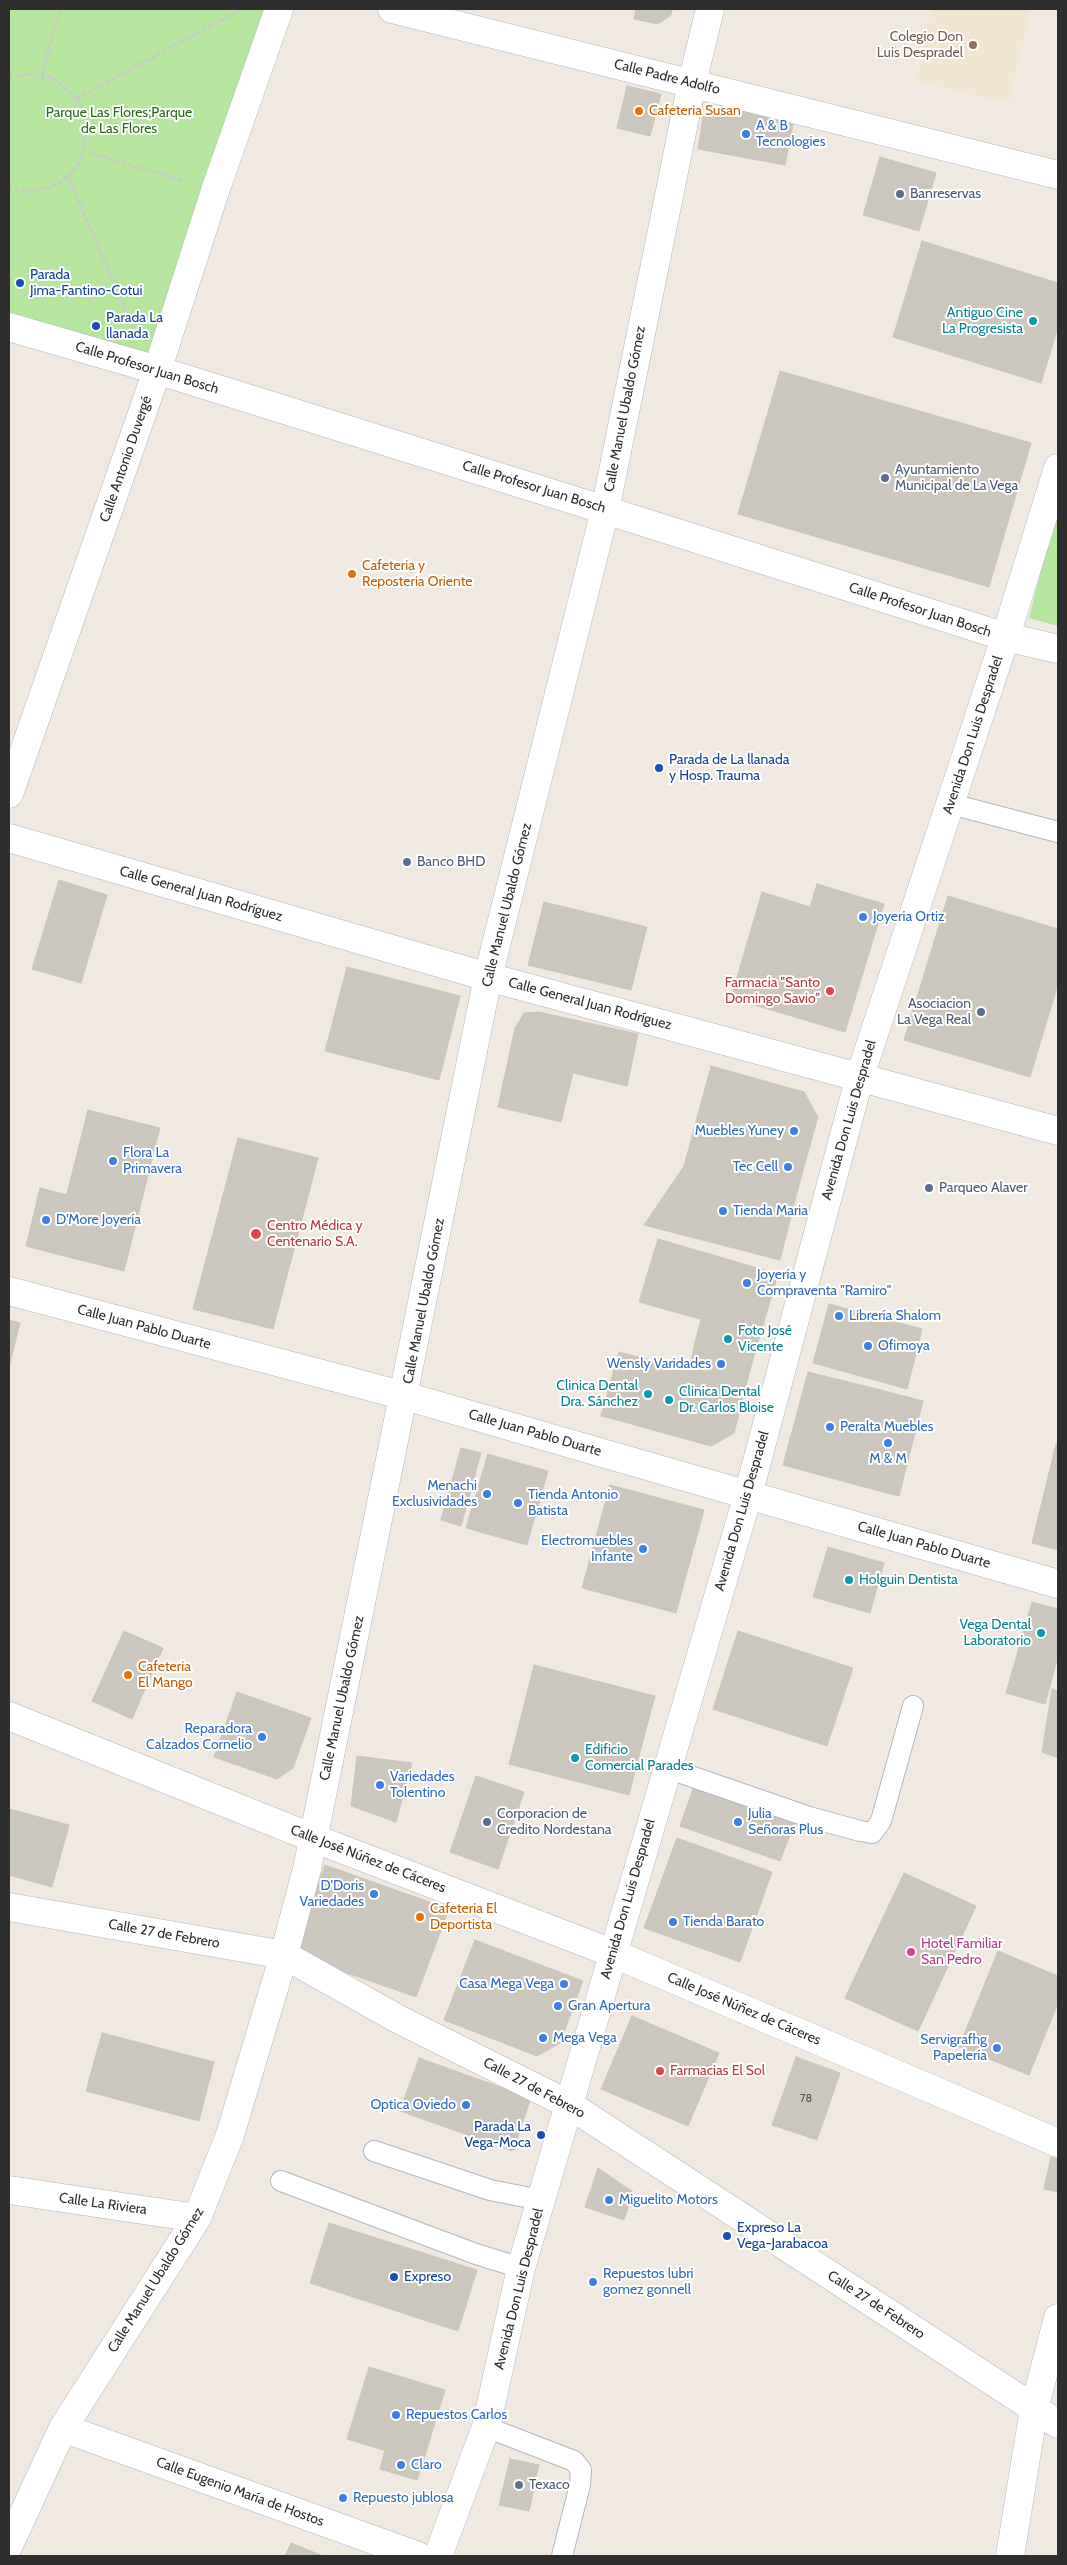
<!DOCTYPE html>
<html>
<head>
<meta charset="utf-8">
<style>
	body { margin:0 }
	#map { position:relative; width:1067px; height:2565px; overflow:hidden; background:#efe9e1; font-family:Cabin,sans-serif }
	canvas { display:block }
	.frame { position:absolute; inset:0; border:10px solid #2e2e2e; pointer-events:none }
</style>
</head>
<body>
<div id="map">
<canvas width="1067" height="2565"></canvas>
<div class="frame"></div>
</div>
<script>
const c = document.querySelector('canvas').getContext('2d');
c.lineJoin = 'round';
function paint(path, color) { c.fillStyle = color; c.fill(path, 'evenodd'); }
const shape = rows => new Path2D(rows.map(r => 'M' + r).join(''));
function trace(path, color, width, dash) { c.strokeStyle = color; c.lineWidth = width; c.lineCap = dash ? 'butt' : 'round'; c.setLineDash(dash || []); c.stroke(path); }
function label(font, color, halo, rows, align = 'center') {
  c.font = font + ' Cabin,sans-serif'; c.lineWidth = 4; c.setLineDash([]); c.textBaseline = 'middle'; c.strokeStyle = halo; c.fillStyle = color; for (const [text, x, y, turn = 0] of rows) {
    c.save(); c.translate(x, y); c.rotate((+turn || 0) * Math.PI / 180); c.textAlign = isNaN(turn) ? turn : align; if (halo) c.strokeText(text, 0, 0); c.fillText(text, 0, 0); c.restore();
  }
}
paint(shape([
	[932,9,1030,9,1009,103,916,82]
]), '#f0e6d1');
paint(shape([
	[9,9,270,9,159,364,9,318],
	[1058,504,1058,626,1029,618]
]), '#b6e59e');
const building = shape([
	[636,9,672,9,671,15,658,24,634,19,636,9],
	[627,86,661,94,650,136,617,128,627,86],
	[721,105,794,120,785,165,698,149,703,116,721,105],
	[880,157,936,173,919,231,863,215,880,157],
	[922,241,1058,283,1058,327,1041,383,893,337,922,241],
	[780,371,1031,443,989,587,738,514,780,371],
	[59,880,107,895,81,983,32,969,59,880],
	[817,884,884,904,845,1032,731,998,762,892,810,907,817,884],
	[948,896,1058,929,1058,984,1030,1077,904,1040,948,896],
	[544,902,647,927,631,990,528,965,544,902],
	[347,967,460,996,439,1080,325,1051,347,967],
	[539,1012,638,1034,627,1086,573,1073,561,1122,498,1107,515,1028,524,1013,539,1012],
	[711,1066,804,1092,818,1117,796,1196,684,1166,711,1066],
	[88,1110,160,1128,124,1271,52,1253,88,1110],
	[238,1138,318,1158,273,1329,193,1309,238,1138],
	[684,1166,796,1196,780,1260,644,1225,684,1166],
	[40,1188,67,1195,52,1253,26,1246,40,1188],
	[658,1239,778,1274,760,1336,639,1302,658,1239],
	[829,1304,922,1329,907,1389,813,1363,829,1304],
	[9,1320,20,1323,9,1367,9,1320],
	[701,1320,760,1336,754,1356,695,1342,701,1320],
	[695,1342,754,1356,746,1385,689,1371,695,1342],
	[619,1352,646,1359,628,1423,601,1416,619,1352],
	[646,1359,667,1365,649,1429,628,1423,646,1359],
	[667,1365,689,1371,671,1435,649,1429,667,1365],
	[689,1371,746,1385,734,1433,711,1446,671,1435,689,1371],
	[808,1372,877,1389,853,1484,783,1465,808,1372],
	[877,1389,923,1401,899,1496,853,1484,877,1389],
	[1056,1444,1058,1445,1058,1550,1032,1543,1056,1444],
	[461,1448,481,1453,461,1526,441,1520,461,1448],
	[488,1454,508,1460,487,1534,466,1528,488,1454],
	[508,1460,548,1471,527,1545,487,1534,508,1460],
	[610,1485,704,1510,676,1613,582,1588,610,1485],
	[828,1547,884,1563,870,1613,813,1597,828,1547],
	[1032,1602,1058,1609,1058,1656,1045,1704,1006,1693,1032,1602],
	[124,1631,163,1648,132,1719,92,1701,124,1631],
	[738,1631,853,1668,827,1746,713,1709,738,1631],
	[534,1665,655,1696,640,1752,520,1721,534,1665],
	[1052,1689,1058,1691,1058,1758,1042,1752,1052,1689],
	[237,1692,311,1718,293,1768,277,1779,214,1757,237,1692],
	[520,1721,640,1752,629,1795,509,1764,520,1721],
	[357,1756,412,1763,396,1822,351,1806,357,1756],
	[476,1776,524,1792,498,1869,450,1852,476,1776],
	[695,1783,796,1819,780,1861,680,1826,695,1783],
	[9,1809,69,1825,52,1887,9,1875,9,1809],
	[677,1838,772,1872,740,1962,644,1928,677,1838],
	[325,1865,449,1909,416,1997,293,1954,325,1865],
	[904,1873,976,1906,918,2031,845,1998,904,1873],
	[475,1940,583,1981,560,2043,537,2056,444,2020,475,1940],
	[998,1951,1058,1976,1058,2003,1029,2075,959,2047,998,1951],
	[632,2016,719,2053,688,2126,601,2089,632,2016],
	[102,2033,214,2062,199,2121,86,2091,102,2033],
	[796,2057,840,2073,817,2140,772,2125,796,2057],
	[419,2058,531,2098,513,2151,400,2111,419,2058],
	[1051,2157,1058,2159,1058,2192,1044,2189,1051,2157],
	[598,2168,633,2192,624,2220,585,2207,598,2168],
	[329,2223,477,2270,458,2331,310,2283,329,2223],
	[369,2367,445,2390,423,2462,347,2439,369,2367],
	[385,2450,423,2462,417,2480,380,2469,385,2450],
	[510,2459,539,2465,529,2511,499,2505,510,2459],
	[291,2543,323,2556,285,2556,291,2543]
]);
paint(building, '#cbc7bf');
trace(building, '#cbc5ba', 1);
const service = shape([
	[951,804,1058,832],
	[667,1768,809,1817,860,1831,872,1833,881,1821,913,1706],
	[374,2151,490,2190,541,2200],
	[281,2181,476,2254,521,2268],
	[486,2427,574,2461,581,2470,580,2485,562,2556]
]);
const minor = shape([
	[1006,637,1058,649],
	[9,794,158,368,215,191,279,9],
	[9,838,488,977,1058,1131],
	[748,1495,1058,1584],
	[9,1907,284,1955,398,2019,568,2104,1058,2424],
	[612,1953,1058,2143],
	[9,2190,197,2218],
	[63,2428,418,2556],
	[9,2545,63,2428,197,2218,230,2135,284,1955,307,1869,488,977,605,510,692,83,710,9],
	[1010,2556,1034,2409,1058,2318]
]);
const tertiary = shape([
	[392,9,1058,175],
	[9,327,157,370,605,510,1006,637]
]);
const secondary = shape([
	[9,1291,405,1396,748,1495],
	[9,1716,313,1838,612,1953],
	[438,2556,486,2427,521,2268,748,1495,860,1076,1008,629,1058,468]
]);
trace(service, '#b4b7c1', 22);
trace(minor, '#b4b7c1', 29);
trace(tertiary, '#b4b7c1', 29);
trace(secondary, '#b4b7c1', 29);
trace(shape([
	[42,75,60,9],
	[9,77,31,74,52,78,61,84,77,99,85,117,87,128,82,158,76,168,61,182,51,187,30,192,9,188],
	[77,99,241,9],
	[91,153,184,181],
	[68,176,133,328]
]), '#c9c9c9', 3, [4, 2.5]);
trace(service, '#fff', 20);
trace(minor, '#fff', 28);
trace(tertiary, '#fff', 28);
trace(secondary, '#fff', 28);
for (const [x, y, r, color] of [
	[973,45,5,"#8d6e63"],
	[639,111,5,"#e8710a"],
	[746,134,5,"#3f7fe0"],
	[900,194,5,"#5c6f8a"],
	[20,283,5,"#1a4fb4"],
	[1033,321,5,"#0f9aa8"],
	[96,326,5,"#1a4fb4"],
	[885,478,5,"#5c6f8a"],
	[352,574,5,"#e8710a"],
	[659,768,5,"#1a4fb4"],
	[407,862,5,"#5c6f8a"],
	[863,917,5,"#3f7fe0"],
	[830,991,5,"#e0444e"],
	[981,1012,5,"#5c6f8a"],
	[794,1131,5,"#3f7fe0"],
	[113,1161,5,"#3f7fe0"],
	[788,1167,5,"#3f7fe0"],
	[929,1188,5,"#5c6f8a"],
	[723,1211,5,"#3f7fe0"],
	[46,1220,5,"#3f7fe0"],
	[256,1234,6,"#e0444e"],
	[747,1283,5,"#3f7fe0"],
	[839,1316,5,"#3f7fe0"],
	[728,1339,5,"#0f9aa8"],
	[868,1346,5,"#3f7fe0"],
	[721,1364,5,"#3f7fe0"],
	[648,1394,5,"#0f9aa8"],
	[669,1400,5,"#0f9aa8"],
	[830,1427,5,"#3f7fe0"],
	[888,1443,5,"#3f7fe0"],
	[487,1494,5,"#3f7fe0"],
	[518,1503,5,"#3f7fe0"],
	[643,1549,5,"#3f7fe0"],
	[849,1580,5,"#0f9aa8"],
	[1041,1633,5,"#0f9aa8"],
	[128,1675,5,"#e8710a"],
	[262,1737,5,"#3f7fe0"],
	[575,1758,5,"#0f9aa8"],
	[380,1785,5,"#3f7fe0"],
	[487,1822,5,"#5c6f8a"],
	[738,1822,5,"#3f7fe0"],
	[374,1894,5,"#3f7fe0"],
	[420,1917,5,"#e8710a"],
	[673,1922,5,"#3f7fe0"],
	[911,1952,5,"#d1479c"],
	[564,1984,5,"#3f7fe0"],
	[558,2006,5,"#3f7fe0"],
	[543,2038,5,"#3f7fe0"],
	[997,2048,5,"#3f7fe0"],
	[660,2071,5,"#e0444e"],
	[466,2105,5,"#3f7fe0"],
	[541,2135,5,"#1a4fb4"],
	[609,2200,5,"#3f7fe0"],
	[727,2236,5,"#1a4fb4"],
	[394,2277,5,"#1a4fb4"],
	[593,2282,5,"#3f7fe0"],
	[396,2415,5,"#3f7fe0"],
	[401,2465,5,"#3f7fe0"],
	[519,2485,5,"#5c6f8a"],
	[343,2498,5,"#3f7fe0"]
]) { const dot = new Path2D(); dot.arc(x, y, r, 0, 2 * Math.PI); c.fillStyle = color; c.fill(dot); trace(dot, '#fff', 2); }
label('11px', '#555452', null, [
	["78",806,2099]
]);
label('14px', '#785e54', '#fff', [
	["Colegio Don",963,37],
	["Luis Despradel",963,53]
], 'right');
label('14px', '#2e2e2e', '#fff', [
	["Calle Padre Adolfo",667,77,14],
	["Calle Profesor Juan Bosch",147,368,17],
	["Calle Manuel Ubaldo Gómez",625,409,-79],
	["Calle Antonio Duvergé",126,459,-71],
	["Calle Profesor Juan Bosch",534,487,17],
	["Calle Profesor Juan Bosch",920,610,18],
	["Avenida Don Luis Despradel",973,735,-72],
	["Calle General Juan Rodríguez",201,894,16],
	["Calle Manuel Ubaldo Gómez",507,905,-76],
	["Calle General Juan Rodríguez",590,1004,15],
	["Avenida Don Luis Despradel",849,1120,-74],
	["Calle Manuel Ubaldo Gómez",424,1301,-79],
	["Calle Juan Pablo Duarte",144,1327,15],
	["Calle Juan Pablo Duarte",535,1433,16],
	["Avenida Don Luis Despradel",742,1511,-74],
	["Calle Juan Pablo Duarte",924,1545,16],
	["Calle Manuel Ubaldo Gómez",342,1698,-78],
	["Calle José Núñez de Cáceres",368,1859,21],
	["Avenida Don Luis Despradel",628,1899,-74],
	["Calle 27 de Febrero",164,1934,10],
	["Calle José Núñez de Cáceres",744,2009,23],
	["Calle 27 de Febrero",534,2088,28],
	["Calle La Riviera",103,2204,8],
	["Calle Manuel Ubaldo Gómez",156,2280,-58],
	["Avenida Don Luis Despradel",519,2289,-76],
	["Calle 27 de Febrero",876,2305,33],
	["Calle Eugenio María de Hostos",240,2492,20]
]);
label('14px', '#c56008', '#fff', [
	["Cafeteria Susan",649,111],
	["Cafeteria y",362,566],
	["Reposteria Oriente",362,582],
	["Cafeteria",138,1667],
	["El Mango",138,1683],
	["Cafeteria El",430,1909],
	["Deportista",430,1925]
], 'left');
label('14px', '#2c6e1b', '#fff', [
	["Parque Las Flores;Parque",119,113],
	["de Las Flores",119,129]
]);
label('14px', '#366cbe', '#fff', [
	["A & B",756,126],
	["Tecnologies",756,142],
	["Joyeria Ortiz",873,917],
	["Muebles Yuney",784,1131,"right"],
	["Flora La",123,1153],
	["Primavera",123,1169],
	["Tec Cell",778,1167,"right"],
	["Tienda Maria",733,1211],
	["D'More Joyería",56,1220],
	["Joyería y",757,1275],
	["Compraventa \"Ramiro\"",757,1291],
	["Librería Shalom",849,1316],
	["Ofimoya",878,1346],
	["Wensly Varidades",711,1364,"right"],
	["Peralta Muebles",840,1427],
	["M & M",888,1459,"center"],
	["Menachi",477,1486,"right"],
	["Exclusividades",477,1502,"right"],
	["Tienda Antonio",528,1495],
	["Batista",528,1511],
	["Electromuebles",633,1541,"right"],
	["Infante",633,1557,"right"],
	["Reparadora",252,1729,"right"],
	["Calzados Cornelio",252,1745,"right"],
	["Variedades",390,1777],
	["Tolentino",390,1793],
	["Julia",748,1814],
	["Señoras Plus",748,1830],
	["D'Doris",364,1886,"right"],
	["Variedades",364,1902,"right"],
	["Tienda Barato",683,1922],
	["Casa Mega Vega",554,1984,"right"],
	["Gran Apertura",568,2006],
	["Mega Vega",553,2038],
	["Servigrafhg",987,2040,"right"],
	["Papelería",987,2056,"right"],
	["Optica Oviedo",456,2105,"right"],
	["Miguelito Motors",619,2200],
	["Repuestos lubri",603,2274],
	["gomez gonnell",603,2290],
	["Repuestos Carlos",406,2415],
	["Claro",411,2465],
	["Repuesto jublosa",353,2498]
], 'left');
label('14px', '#4e5e75', '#fff', [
	["Banreservas",910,194],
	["Ayuntamiento",895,470],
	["Municipal de La Vega",895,486],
	["Banco BHD",417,862],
	["Asociacion",971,1004,"right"],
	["La Vega Real",971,1020,"right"],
	["Parqueo Alaver",939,1188],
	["Corporacion de",497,1814],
	["Credito Nordestana",497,1830],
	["Texaco",529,2485]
], 'left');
label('14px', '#164399', '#fff', [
	["Parada",30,275],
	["Jima-Fantino-Cotui",30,291],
	["Parada La",106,318],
	["llanada",106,334],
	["Parada de La llanada",669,760],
	["y Hosp. Trauma",669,776],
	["Parada La",531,2127,"right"],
	["Vega-Moca",531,2143,"right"],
	["Expreso La",737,2228],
	["Vega-Jarabacoa",737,2244],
	["Expreso",404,2277]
], 'left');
label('14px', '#0d838f', '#fff', [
	["Antiguo Cine",1023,313,"right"],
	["La Progresista",1023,329,"right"],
	["Foto José",738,1331],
	["Vicente",738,1347],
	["Clinica Dental",638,1386,"right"],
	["Dra. Sánchez",638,1402,"right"],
	["Clinica Dental",679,1392],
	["Dr. Carlos Bloise",679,1408],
	["Holguin Dentista",859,1580],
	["Vega Dental",1031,1625,"right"],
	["Laboratorio",1031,1641,"right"],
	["Edificio",585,1750],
	["Comercial Parades",585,1766]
], 'left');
label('14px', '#be3a42', '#fff', [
	["Farmacia \"Santo",820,983,"right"],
	["Domingo Savio\"",820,999,"right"],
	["Centro Médica y",267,1226],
	["Centenario S.A.",267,1242],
	["Farmacias El Sol",670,2071]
], 'left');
label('14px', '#b23c85', '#fff', [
	["Hotel Familiar",921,1944],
	["San Pedro",921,1960]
], 'left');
</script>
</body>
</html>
